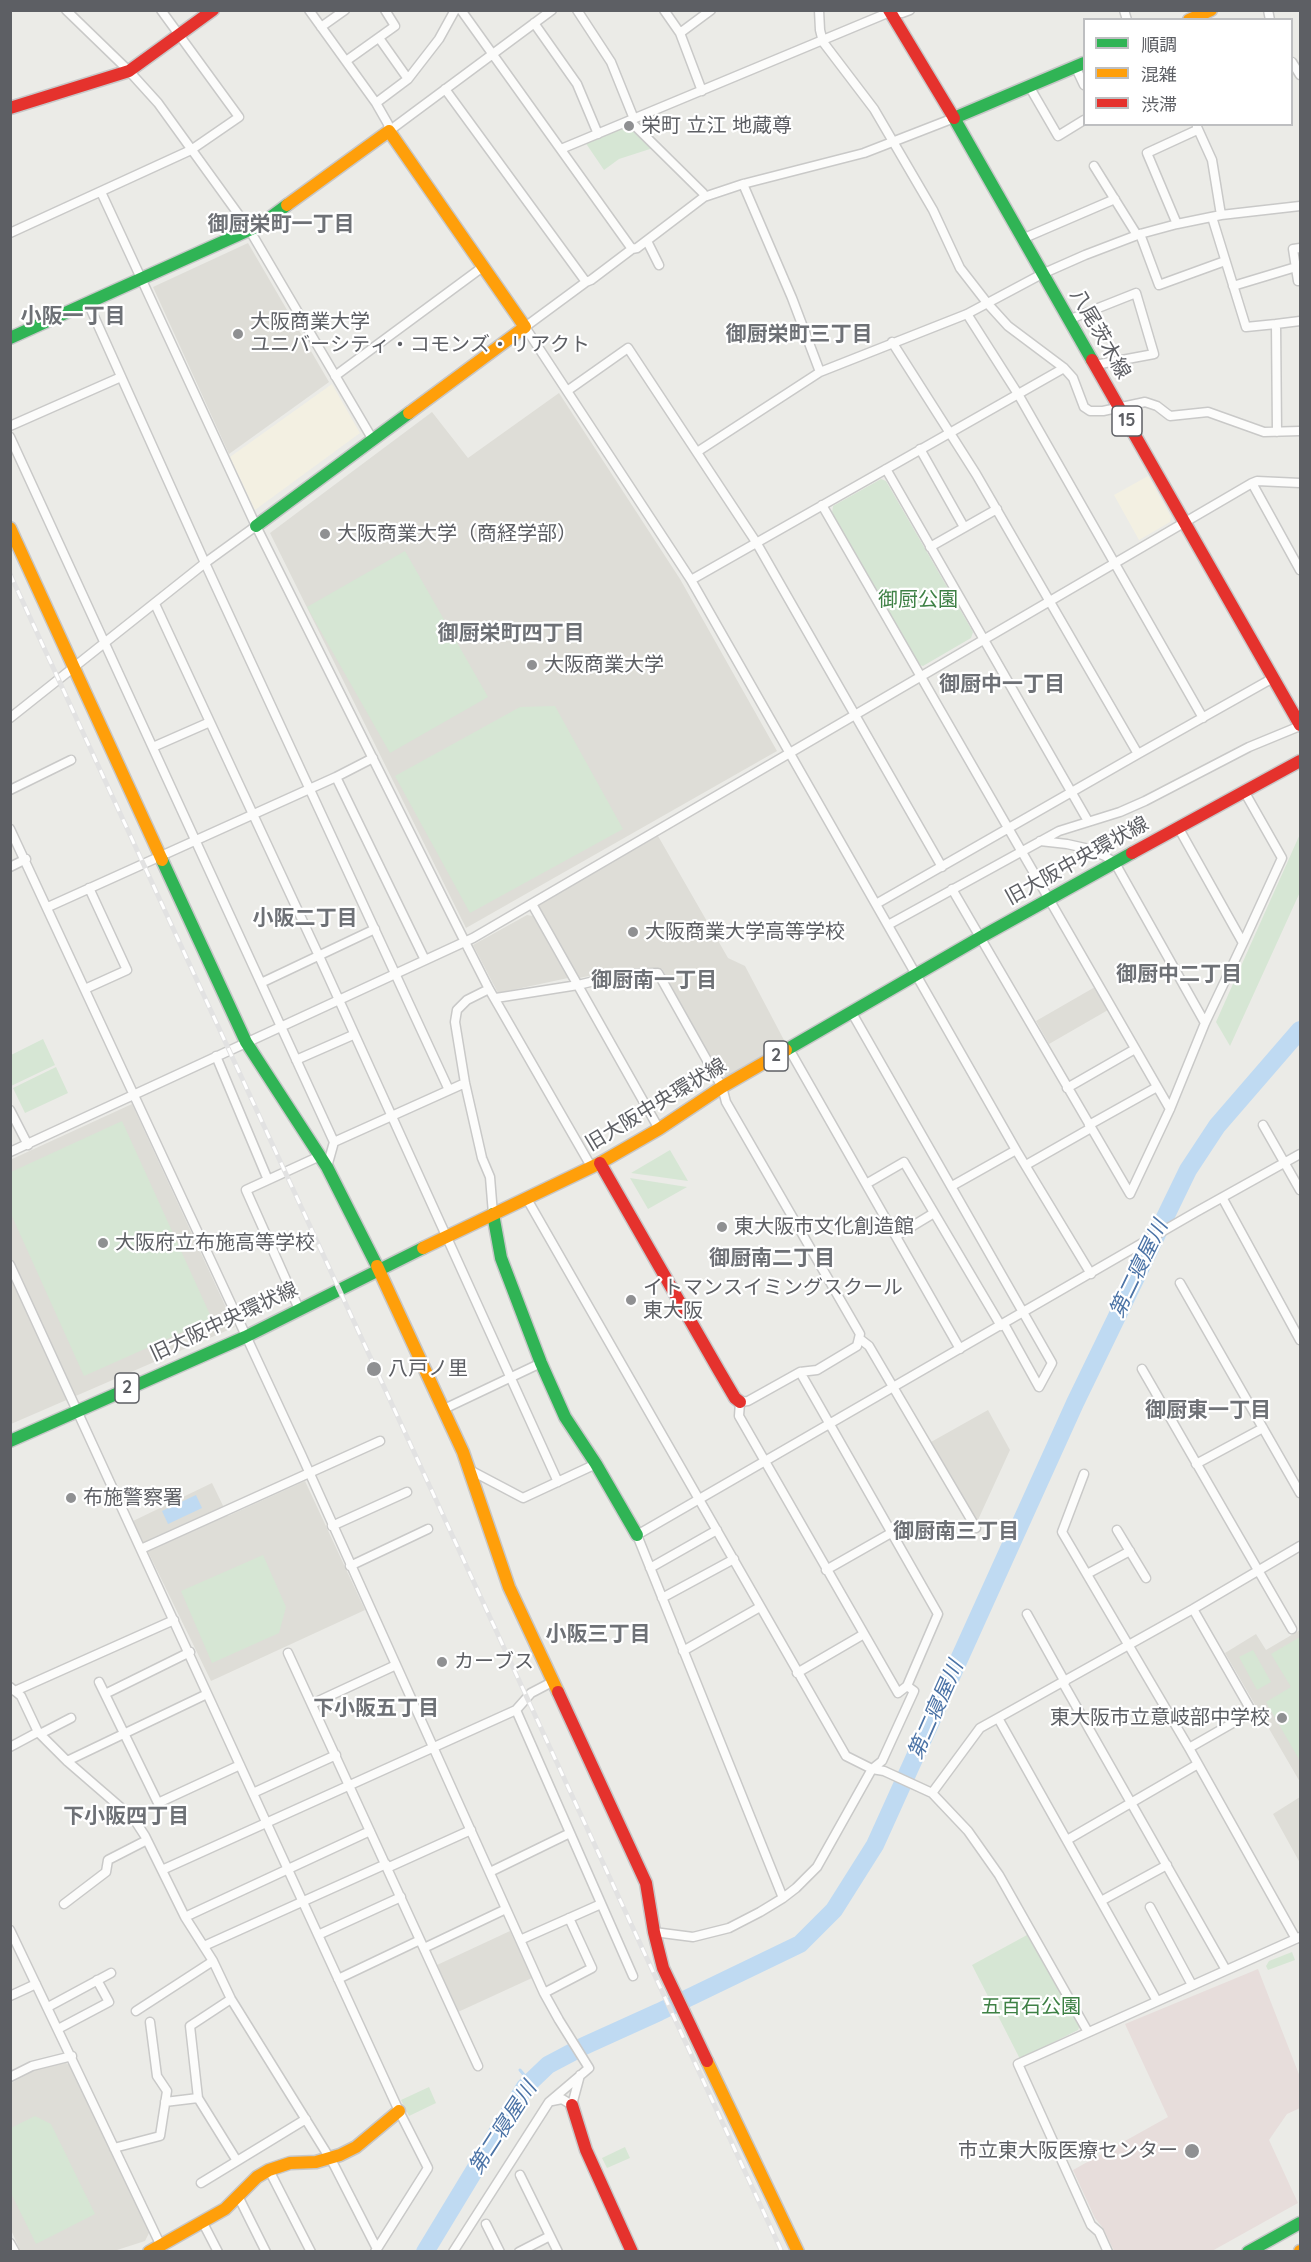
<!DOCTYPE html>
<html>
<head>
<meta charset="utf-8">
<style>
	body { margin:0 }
	#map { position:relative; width:1311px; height:2262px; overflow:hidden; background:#ebebe7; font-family:Quicksand,"Noto Sans JP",sans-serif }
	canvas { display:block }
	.frame { position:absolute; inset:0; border:12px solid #5d5f64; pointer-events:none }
	.legend { position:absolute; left:1083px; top:18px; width:210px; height:108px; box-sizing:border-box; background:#fff; border:2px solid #bebfc1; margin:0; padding:8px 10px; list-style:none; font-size:18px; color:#5d5f64 }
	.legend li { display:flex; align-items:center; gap:12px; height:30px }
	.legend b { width:30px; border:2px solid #bebfc1 }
</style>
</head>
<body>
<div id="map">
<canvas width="1311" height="2262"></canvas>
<div class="frame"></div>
<ul class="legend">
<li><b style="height:8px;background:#30b455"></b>順調</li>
<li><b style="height:8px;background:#ff9f0a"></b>混雑</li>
<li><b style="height:8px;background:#e5322d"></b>渋滞</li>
</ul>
</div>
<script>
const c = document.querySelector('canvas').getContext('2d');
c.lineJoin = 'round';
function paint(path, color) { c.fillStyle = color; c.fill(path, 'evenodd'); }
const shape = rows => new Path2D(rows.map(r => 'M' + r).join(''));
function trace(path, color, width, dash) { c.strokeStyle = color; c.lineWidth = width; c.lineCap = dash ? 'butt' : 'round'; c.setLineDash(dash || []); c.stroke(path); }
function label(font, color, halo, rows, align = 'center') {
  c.font = font + ' Quicksand,"Noto Sans JP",sans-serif'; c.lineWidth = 4.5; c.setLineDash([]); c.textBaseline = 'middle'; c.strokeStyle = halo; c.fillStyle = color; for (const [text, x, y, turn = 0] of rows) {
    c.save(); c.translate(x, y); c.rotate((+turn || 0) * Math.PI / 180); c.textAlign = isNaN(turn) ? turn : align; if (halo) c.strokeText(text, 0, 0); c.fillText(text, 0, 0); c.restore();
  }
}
paint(shape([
	[332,384,360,433,255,510,230,457],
	[1148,476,1171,517,1170,522,1139,540,1114,495]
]), '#f3f0e2');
paint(shape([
	[248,243,329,382,229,454,153,287],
	[559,393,680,579,777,751,466,928,270,533,432,412,468,458],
	[658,836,728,958,745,966,785,1042,726,1077,719,1074,662,969,623,969,579,978,538,905],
	[527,915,533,916,568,978,498,993,473,945],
	[1095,987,1108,1010,1049,1044,1036,1021],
	[132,1104,235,1327,11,1424,10,1160],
	[988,1410,1010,1450,977,1522,931,1442],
	[305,1481,365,1610,211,1681,133,1521,212,1483,228,1516],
	[1300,1630,1300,1782,1225,1653,1256,1634,1266,1650],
	[1300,1797,1300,1863,1273,1814],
	[510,1931,532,1978,458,2012,437,1965],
	[64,2062,70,2065,150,2231,145,2241,114,2251,21,2252,11,2230,11,2083,35,2070]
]), '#deddd7');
paint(shape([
	[1258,1969,1300,2077,1300,2108,1287,2114,1269,2140,1298,2203,1212,2251,1114,2251,1103,2228,1095,2218,1073,2170,1168,2117,1125,2024]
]), '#e7dddb');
paint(shape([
	[630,124,653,148,619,159,604,170,585,142],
	[881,479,886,481,973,632,971,638,923,666,919,665,832,513,833,506],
	[405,551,488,697,390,753,307,607],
	[555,706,623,829,470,913,395,776,520,707],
	[1300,834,1300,892,1230,1046,1216,1022],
	[43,1039,55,1065,11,1086,11,1055],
	[56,1067,68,1093,25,1113,13,1088],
	[122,1121,212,1319,84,1376,11,1214,11,1172],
	[670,1150,688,1181,631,1173],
	[630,1178,687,1187,648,1209],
	[263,1555,286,1607,279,1633,212,1663,181,1591],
	[1300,1637,1300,1761,1266,1702,1291,1687,1271,1654],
	[1253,1650,1271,1682,1257,1690,1239,1657],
	[1027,1935,1080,2025,1078,2030,1020,2059,972,1965],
	[1292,1952,1295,1960,1268,1970,1266,1966,1269,1961],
	[429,2087,436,2103,409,2116,401,2100],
	[35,2116,51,2124,95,2214,36,2244,10,2191,11,2128],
	[625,2147,630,2158,607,2168,602,2158]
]), '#d6e6d4');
paint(shape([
	[196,1495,202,1508,168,1524,162,1511]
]), '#bfdaf2');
trace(shape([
	[520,2070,530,2082]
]), '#bfdaf2', 3);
trace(shape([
	[425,2252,525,2087,548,2065,584,2046,659,2012,800,1944,834,1910,875,1845,1075,1403,1188,1170,1217,1126,1300,1030]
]), '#bfdaf2', 18);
const street = shape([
	[66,10,129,71,158,103,249,229,373,440],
	[309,10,376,103,388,124,389,131,552,10],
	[461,10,632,249],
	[577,10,611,62,634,119],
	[664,10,680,33,702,91],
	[819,10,820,30,823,42,874,109,933,210,960,268,988,304,1008,326,1064,368,1073,378,1084,407,1090,411,1103,411,1145,402,1157,406,1170,416,1208,412,1264,432,1300,431],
	[1124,10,1127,20],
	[1268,10,1270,20],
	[534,23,577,84,598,134],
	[321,27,345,10],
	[680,33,711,10],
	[379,38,408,79],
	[346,61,395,26,385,10],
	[1292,62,1300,75],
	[1075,66,1084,85],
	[1029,86,1058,136,1084,120],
	[445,89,586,282],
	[376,103,408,79,439,39,455,10],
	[954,118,864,153,743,184,704,197,637,248,632,249,591,280,586,282,525,327,691,580,1016,1150,1091,1274],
	[630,121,703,193,704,197],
	[1197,127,1212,160,1221,215],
	[561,149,890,12,902,13,910,10],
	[1094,166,1137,235],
	[743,184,792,298,820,372],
	[101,192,256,526,465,942,489,989,592,1168],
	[1212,217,1246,327,1276,324,1277,432],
	[1177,224,1147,153,1197,130],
	[10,233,191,150,239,117,161,10],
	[1140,234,1159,285,1225,261],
	[1022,239,1115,199],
	[647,241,659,265],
	[1298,281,1293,249,1300,248],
	[1233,286,1296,267],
	[88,303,205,563,449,1090],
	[967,314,1018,394,1203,718],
	[1068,320,1136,293,1154,354,1095,365],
	[1276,324,1300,321],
	[892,342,976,474,1138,754,1273,678],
	[335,376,484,266],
	[567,391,628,348,756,542,942,867],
	[10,426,121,377],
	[10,437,334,1142,327,1167],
	[920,449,964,527],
	[697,452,820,372,967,314,1042,274,1085,255,1140,234,1177,224,1221,215,1300,206],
	[886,469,1088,821],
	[1252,483,1300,570],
	[822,505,1170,1109],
	[930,547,997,509],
	[691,580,1064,368],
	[155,604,319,956,558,1482],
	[10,718,205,563,256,526],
	[153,747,210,722],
	[336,777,425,960],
	[10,790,71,760],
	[10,829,301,1454,544,1993,559,2020,589,2068,549,2102,453,2252],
	[1040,841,1067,844,1085,848,1105,856,1115,863,1205,1023],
	[10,867,26,859],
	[952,889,1130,1194,1170,1109,1205,1023,1243,943,1178,827],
	[532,904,659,1129],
	[876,904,1138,754],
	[48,907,336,777,373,758],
	[888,925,1059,831,1120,812,1145,801,1249,747,1300,726],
	[1243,943,1282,858,1244,791],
	[261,983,375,929],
	[85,989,127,970,89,888],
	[489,989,467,1000,457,1010,455,1022,465,1083,482,1158,490,1177,493,1214],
	[496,998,578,985,623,974,658,973,722,1087,726,1102,860,1334,857,1346,817,1370,800,1372,748,1401,740,1402,739,1416,898,1693,907,1686],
	[852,1013,1052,1363,1039,1387,1004,1324],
	[789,1049,960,1349],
	[216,1056,268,1180],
	[296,1060,353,1035],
	[1067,1088,1135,1049],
	[10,1110,28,1145],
	[1089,1125,1157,1087],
	[1263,1125,1300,1190],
	[334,1142,465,1083],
	[10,1152,473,938,1252,483,1257,481,1300,483],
	[1026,1165,1091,1128],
	[866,1184,904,1162,1001,1326],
	[952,1186,1016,1150],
	[527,1199,846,1756,872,1769,884,1771,932,1793,968,1831,999,1875,1088,2032],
	[1223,1199,1300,1340],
	[896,1236,934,1213],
	[10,1265,399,2111,428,2168,375,2252],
	[1180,1283,1300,1493],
	[299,1309,246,1190,320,1156],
	[860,1339,869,1346,976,1528],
	[1142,1369,1292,1629],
	[444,1409,541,1363],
	[1196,1464,1263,1428],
	[468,1469,523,1498,596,1464],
	[1084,1474,1062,1532,1189,1748,1296,1939],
	[332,1526,407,1492],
	[1117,1530,1146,1578],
	[141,1549,380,1441],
	[350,1566,428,1529],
	[650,1568,717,1530],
	[826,1570,891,1533],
	[1087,1574,1130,1551],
	[662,1598,734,1559],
	[1027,1614,1065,1682],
	[683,1651,760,1607],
	[288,1653,478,2066],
	[797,1673,864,1634],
	[99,1682,158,1803,240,1765],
	[1063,1683,1226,1970],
	[10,1687,21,1696,38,1732,67,1761,134,1819,145,1836,185,1917,213,1961,231,1999,334,2165,377,2249],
	[15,1691,174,1620],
	[105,1694,190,1652],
	[312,1704,396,1665],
	[516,1710,633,1976],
	[40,1734,71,1718],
	[10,1747,38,1732],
	[1189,1748,1252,1712,1193,1609],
	[67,1761,207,1694],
	[253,1793,336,1755],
	[932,1793,980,1728,998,1718],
	[1067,1840,1198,1764],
	[387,1868,471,1830],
	[162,1870,516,1710,531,1693,554,1681],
	[490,1872,570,1833],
	[783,1898,637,1535,1196,1212,1300,1154],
	[1101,1901,1167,1865],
	[64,1904,106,1872,108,1860,147,1840],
	[1150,1907,1192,1985],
	[185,1917,370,1831],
	[10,1930,161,2246],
	[654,1932,693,1937,729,1928,760,1912,783,1898,796,1888,817,1867,872,1769,882,1761,914,1691,907,1686,938,1614,800,1372],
	[318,1935,401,1897],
	[520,1940,601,1904],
	[204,1946,386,1864],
	[424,1948,506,1909],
	[338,1979,420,1940],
	[544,1993,592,1968,569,1918],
	[10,1996,36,1984],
	[1157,2001,998,1718,1193,1609,1300,1546],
	[48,2007,111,1973],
	[136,2011,213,1961],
	[58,2029,109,2002,97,1980],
	[10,2077,32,2066,72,2056],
	[198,2098,190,2026,231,1999],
	[552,2101,562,2099,572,2105,580,2075],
	[165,2102,198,2098,237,2161],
	[114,2148,160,2136,167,2091,157,2076,150,2022],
	[269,2170,311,2252],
	[520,2175,558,2252],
	[201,2183,306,2119],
	[238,2196,266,2252],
	[203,2223,218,2252],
	[486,2224,500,2252],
	[10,2243,15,2252],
	[519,2252,550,2236],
	[1108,2252,1099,2232,1091,2225,1018,2064,1300,1937]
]);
const fast = shape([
	[1084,63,954,118,1092,360],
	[10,338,260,225,287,205],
	[256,526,409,413],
	[162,860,246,1042,327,1167,377,1266],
	[786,1050,981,937,1132,853],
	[493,1214,501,1258,541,1363,565,1417,596,1464,637,1535],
	[10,1441,245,1337,423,1248],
	[1248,2252,1300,2223]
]);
const slow = shape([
	[1189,20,1211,10],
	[287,205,389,131,525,327,409,413],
	[10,528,162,860],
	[423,1248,600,1163,659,1129,722,1087,786,1050],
	[377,1266,463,1452,509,1587,558,1692],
	[707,2061,798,2252],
	[1300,2251,1300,2252],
	[149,2252,225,2209,257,2177,269,2170,290,2163,316,2162,340,2155,356,2147,399,2111]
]);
const jam = shape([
	[889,10,954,118],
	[10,108,129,71,213,10],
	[1092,360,1300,725],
	[1132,853,1300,761],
	[600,1163,718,1369,735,1398,740,1402],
	[558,1692,646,1883,654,1932,663,1968,707,2061],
	[572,2105,586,2150,632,2252]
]);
trace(street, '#c9c9c8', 11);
trace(fast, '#c7c7c8', 15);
trace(slow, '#c7c7c8', 15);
trace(jam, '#c7c7c8', 15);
trace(street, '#fcfcfb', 8);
trace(fast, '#30b455', 12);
trace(slow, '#ff9f0a', 12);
trace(jam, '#e5322d', 12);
const rail = shape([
	[10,574,782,2252]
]);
trace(rail, '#e2e2e2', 5);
trace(rail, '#fff', 3, [9]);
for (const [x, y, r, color] of [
	[629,126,6,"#8f9092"],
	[238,334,6,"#8f9092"],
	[325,534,6,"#8f9092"],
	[532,665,6,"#8f9092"],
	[633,932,6,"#8f9092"],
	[722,1227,6,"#8f9092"],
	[103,1243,6,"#8f9092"],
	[631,1300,6,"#8f9092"],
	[374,1369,8,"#8f9092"],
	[71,1498,6,"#8f9092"],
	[442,1662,6,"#8f9092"],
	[1282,1718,6,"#8f9092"],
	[1192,2151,8,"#8f9092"]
]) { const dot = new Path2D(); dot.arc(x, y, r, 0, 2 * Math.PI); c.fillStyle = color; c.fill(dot); trace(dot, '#fff', 2); }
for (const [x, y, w] of [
	[1127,421,30],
	[776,1056,24],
	[127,1388,24]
]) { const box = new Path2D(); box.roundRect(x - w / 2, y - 15, w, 30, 4.5); c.fillStyle = '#fff'; c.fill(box); trace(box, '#5d5f64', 1.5); }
label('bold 18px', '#5d5f64', null, [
	["15",1127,421],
	["2",776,1056],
	["2",127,1388]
]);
label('20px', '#5d5f64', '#fff', [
	["栄町 立江 地蔵尊",641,126],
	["大阪商業大学",250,322],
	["ユニバーシティ・コモンズ・リアクト",250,345],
	["大阪商業大学（商経学部）",337,534],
	["大阪商業大学",544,665],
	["大阪商業大学高等学校",645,932],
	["東大阪市文化創造館",734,1227],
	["大阪府立布施高等学校",115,1243],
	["イトマンスイミングスクール",643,1288],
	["東大阪",643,1311],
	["八戸ノ里",388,1369],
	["布施警察署",83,1498],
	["カーブス",454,1662],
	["東大阪市立意岐部中学校",1270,1718,"right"],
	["市立東大阪医療センター",1178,2151,"right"]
], 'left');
label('20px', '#5d5f64', '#fff', [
	["八尾茨木線",1100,334,60],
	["旧大阪中央環状線",1077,861,-29],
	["旧大阪中央環状線",656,1105,-31],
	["旧大阪中央環状線",224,1322,-25]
]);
label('20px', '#3e8145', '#fff', [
	["御厨公園",918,600],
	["五百石公園",1031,2007]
]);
label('bold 21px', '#6e7176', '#fff', [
	["御厨栄町一丁目",281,225],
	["小阪一丁目",73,317],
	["御厨栄町三丁目",799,335],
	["御厨栄町四丁目",511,634],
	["御厨中一丁目",1002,685],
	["小阪二丁目",305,919],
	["御厨中二丁目",1179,975],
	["御厨南一丁目",654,981],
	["御厨南二丁目",772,1259],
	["御厨東一丁目",1208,1411],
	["御厨南三丁目",956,1532],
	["小阪三丁目",598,1635],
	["下小阪五丁目",376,1709],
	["下小阪四丁目",126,1817]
]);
label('italic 21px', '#4b73a6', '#fff', [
	["第二寝屋川",1139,1269,-64],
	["第二寝屋川",936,1710,-66],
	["第二寝屋川",503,2128,-57]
]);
</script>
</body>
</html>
